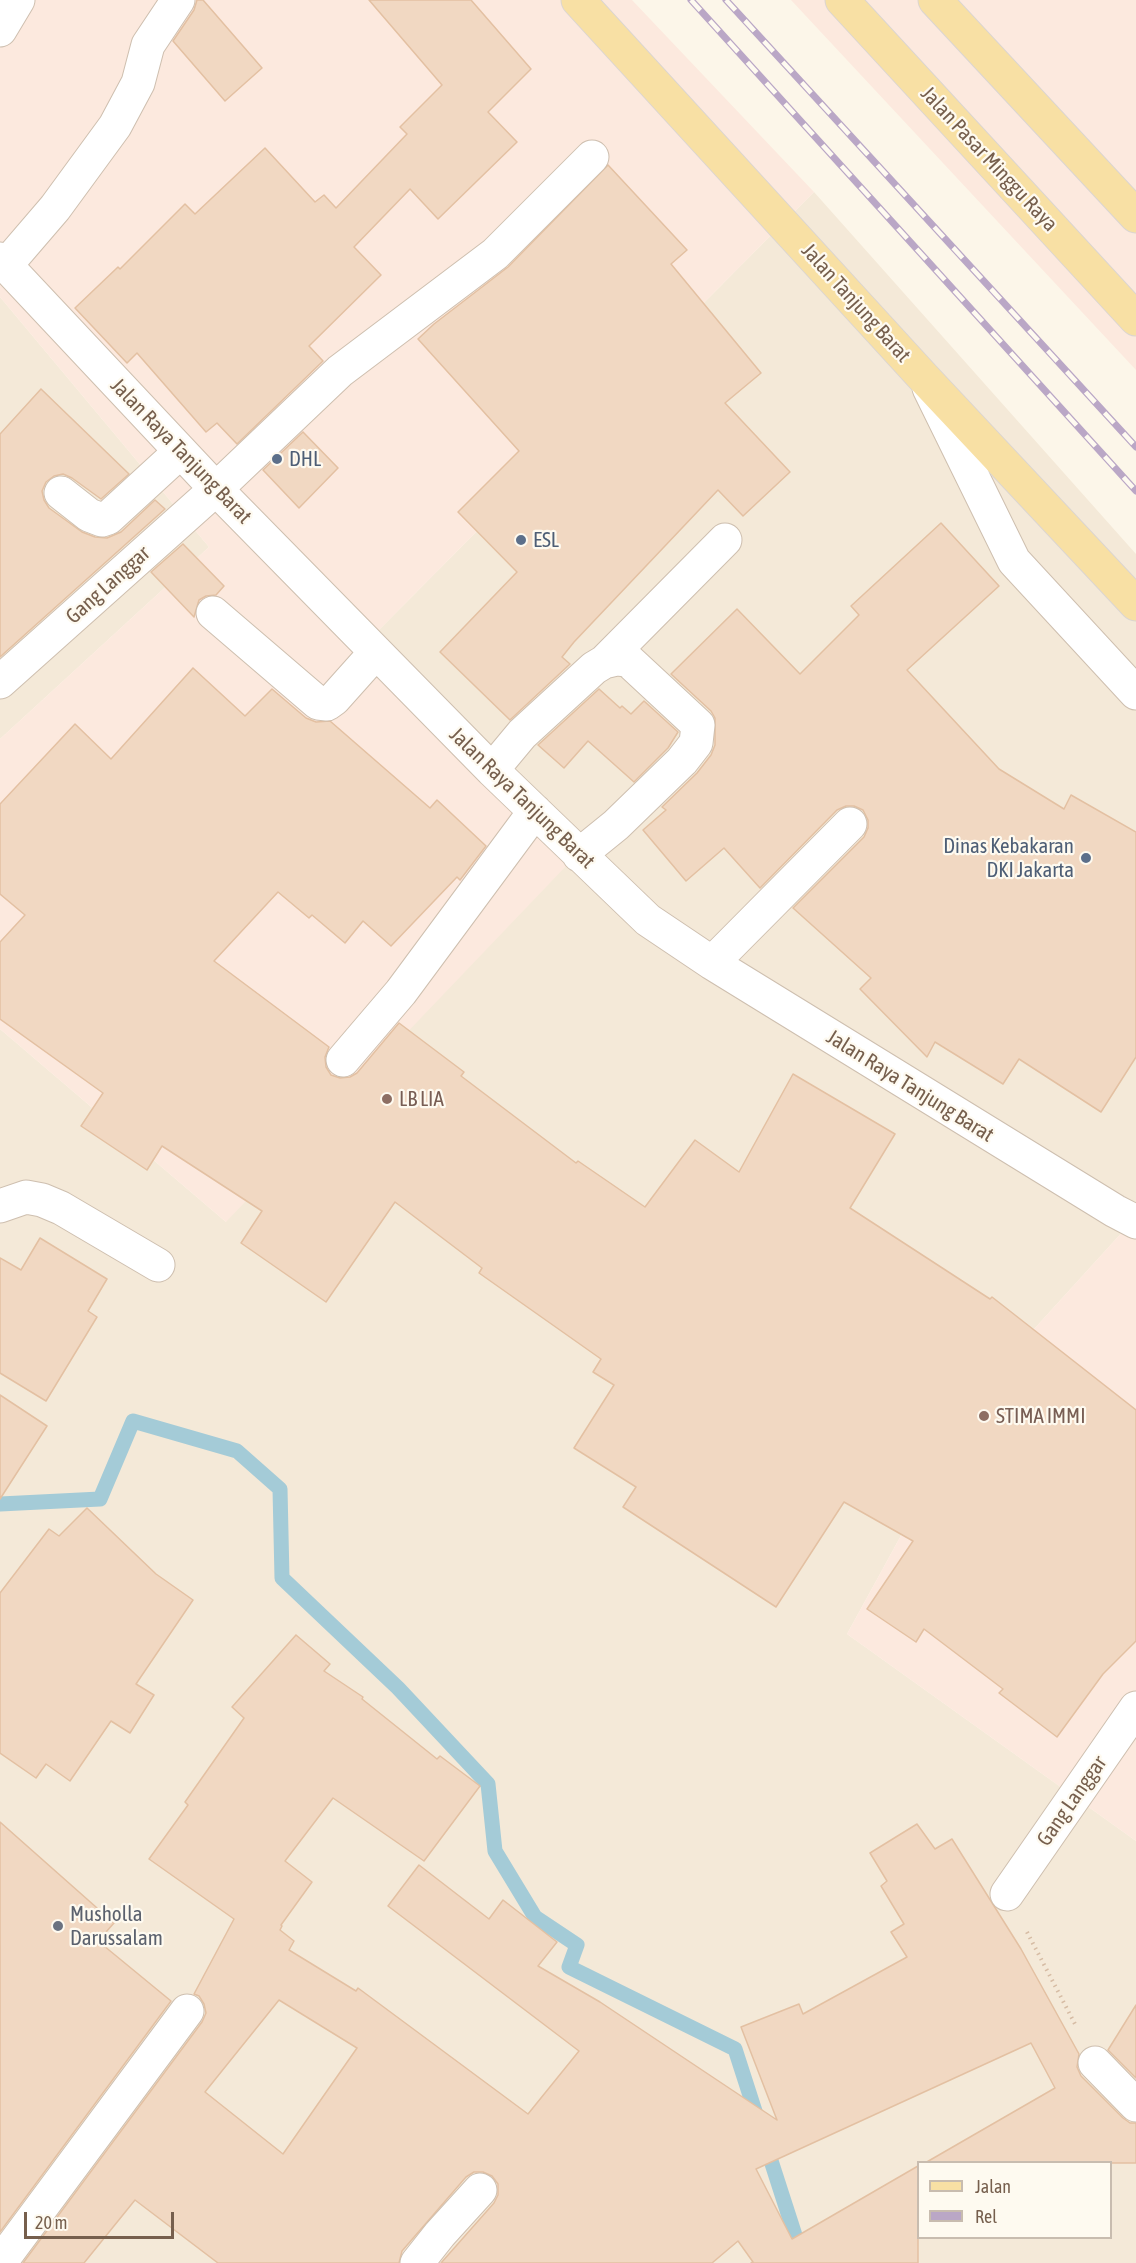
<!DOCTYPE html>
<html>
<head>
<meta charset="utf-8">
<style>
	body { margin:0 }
	#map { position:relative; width:1136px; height:2263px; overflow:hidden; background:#fcf6e9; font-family:"Asap Condensed",sans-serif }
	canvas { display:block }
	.legend { position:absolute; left:917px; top:2161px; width:195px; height:78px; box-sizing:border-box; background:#fefaf0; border:2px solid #c8bcaf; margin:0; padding:8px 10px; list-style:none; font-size:18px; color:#765f4d }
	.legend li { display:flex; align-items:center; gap:12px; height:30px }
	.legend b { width:30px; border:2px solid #c8bcaf }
	.scale { position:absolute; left:24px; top:2212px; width:150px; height:27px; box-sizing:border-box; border:3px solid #765f4d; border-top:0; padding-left:8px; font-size:18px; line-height:21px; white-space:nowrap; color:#765f4d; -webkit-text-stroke:4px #fefaf0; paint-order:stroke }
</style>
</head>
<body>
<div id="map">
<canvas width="1136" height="2263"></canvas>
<ul class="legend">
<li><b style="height:8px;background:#f8e0a4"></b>Jalan</li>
<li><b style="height:8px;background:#baa7c6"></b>Rel</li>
</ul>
<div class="scale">20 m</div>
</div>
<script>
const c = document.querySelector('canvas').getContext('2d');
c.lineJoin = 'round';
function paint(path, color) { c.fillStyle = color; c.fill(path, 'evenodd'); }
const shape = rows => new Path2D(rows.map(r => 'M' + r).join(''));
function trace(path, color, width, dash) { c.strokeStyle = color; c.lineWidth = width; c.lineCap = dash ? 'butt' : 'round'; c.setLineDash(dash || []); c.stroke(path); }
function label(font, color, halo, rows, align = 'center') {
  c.font = font + ' "Asap Condensed",sans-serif'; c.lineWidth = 4.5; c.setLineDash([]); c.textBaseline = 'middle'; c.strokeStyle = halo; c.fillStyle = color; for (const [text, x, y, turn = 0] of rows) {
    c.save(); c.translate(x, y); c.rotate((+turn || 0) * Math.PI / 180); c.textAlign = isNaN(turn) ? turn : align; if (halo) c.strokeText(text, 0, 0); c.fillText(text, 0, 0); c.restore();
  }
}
paint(shape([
	[814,192,1136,554,1136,1217,984,1384,847,1634,1136,1841,1136,2263,0,2263,0,1029,226,1222,355,654],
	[918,2162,1110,2162,1110,2238,918,2238],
	[0,297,209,547,0,739]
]), '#f4e9d8');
paint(shape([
	[0,0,632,0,814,192,355,654,570,862,226,1222,0,1029,0,739,209,547,0,297],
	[791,0,1136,0,1136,370],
	[1136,1217,1136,1841,847,1634,984,1384]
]), '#fce9de');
trace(shape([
	[0,1504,100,1499,133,1421,237,1451,280,1489,282,1578,398,1688,488,1784,495,1851,535,1917,577,1945,569,1967,735,2049,804,2263]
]), '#a4cbd7', 15);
const building = shape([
	[197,0,203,0,262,68,225,101,173,41,194,10,197,0],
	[369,0,471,0,531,69,488,112,517,142,438,219,410,189,354,247,381,275,309,346,323,361,237,444,217,423,206,432,137,353,127,363,75,308,118,267,120,269,185,204,195,214,265,148,315,202,324,195,336,208,407,134,400,127,442,85,369,0],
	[608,165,687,250,671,264,761,373,725,403,790,472,743,516,718,490,574,642,562,657,570,664,510,720,440,652,517,572,458,512,519,451,418,339,434,324,508,267,608,165],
	[41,389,129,474,101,499,72,478,63,474,54,476,46,482,42,491,44,500,49,508,82,532,95,537,107,538,121,532,155,500,165,509,0,657,0,434,41,389],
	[303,432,338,468,299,508,263,470,303,432],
	[941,523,999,586,907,670,999,769,1064,809,1071,795,1136,832,1136,1057,1101,1112,1019,1059,1003,1084,935,1042,927,1057,860,989,871,978,793,908,864,837,868,828,868,820,863,810,854,806,846,806,837,810,760,888,724,848,686,881,643,830,666,810,662,807,697,773,711,755,715,745,715,718,711,711,671,674,737,609,800,674,859,615,851,606,941,523],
	[183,544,224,586,216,595,206,596,199,600,194,617,151,572,183,544],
	[193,668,245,716,272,689,306,718,316,722,330,721,430,808,437,800,486,846,460,880,457,877,391,946,363,921,345,943,312,915,309,918,278,892,214,961,329,1047,325,1057,326,1067,331,1075,340,1078,350,1077,357,1073,399,1023,464,1072,461,1076,576,1163,578,1161,645,1207,695,1140,739,1172,793,1074,895,1134,850,1208,990,1299,992,1297,1136,1410,1136,1641,1103,1674,1057,1737,999,1693,1003,1689,924,1629,916,1642,867,1609,913,1541,844,1502,776,1607,623,1507,636,1487,574,1448,614,1385,593,1372,601,1359,479,1273,482,1268,395,1202,326,1302,241,1243,262,1211,162,1146,147,1170,81,1126,103,1093,0,1019,0,942,25,915,0,894,0,804,75,724,111,759,193,668],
	[599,689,620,708,622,706,631,714,644,701,678,732,668,748,634,782,588,741,564,768,538,745,599,689],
	[40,1238,107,1279,88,1311,97,1317,46,1401,0,1373,0,1258,21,1270,40,1238],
	[0,1395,47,1426,0,1499,0,1395],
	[87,1508,156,1574,193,1600,136,1684,154,1695,130,1733,111,1721,70,1781,46,1764,36,1778,0,1753,0,1593,49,1529,59,1536,87,1508],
	[296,1635,330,1664,324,1671,363,1697,362,1699,437,1759,440,1756,480,1786,424,1861,333,1798,285,1861,312,1882,281,1925,282,1926,280,1930,294,1941,289,1950,356,1991,358,1988,528,2114,579,2051,388,1906,419,1865,489,1919,503,1900,557,1942,538,1966,600,2002,777,2120,741,2027,799,2004,803,2014,907,1957,891,1932,904,1924,881,1886,887,1881,870,1853,917,1824,935,1849,952,1839,1021,1949,1079,2054,1077,2067,1081,2076,1123,2118,1130,2123,1136,2123,1136,2163,925,2163,1055,2088,1031,2043,756,2169,792,2239,918,2166,918,2263,751,2263,753,2262,738,2241,712,2263,441,2263,494,2203,498,2195,498,2184,492,2176,483,2172,474,2172,466,2177,402,2251,399,2263,218,2263,135,2200,84,2263,23,2263,202,2022,206,2013,204,2004,199,1996,194,1994,234,1919,149,1859,188,1805,185,1802,244,1718,232,1707,296,1635],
	[279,2000,357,2048,283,2154,205,2092,279,2000],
	[0,1822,114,1923,98,1941,171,2001,0,2232,0,1822],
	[1136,2005,1136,2078,1108,2050,1136,2005]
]);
paint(building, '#f1d8c2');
trace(building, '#e3c0a2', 1.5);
const minor = shape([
	[0,30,18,0],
	[0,259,216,489,492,770,648,920,712,963,1115,1211,1136,1222],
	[6,265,55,208,115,126,138,83,148,45,178,0],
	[929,388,1014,561,1136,693],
	[61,493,89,515,102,520,108,518,180,452],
	[213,613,318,703,327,704,334,699,376,652],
	[604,662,725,540],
	[0,682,216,489,340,371,495,254,592,157],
	[492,770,522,734,594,668,604,662,617,659,628,660,698,725,696,743,682,761,616,825,579,855],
	[712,963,850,824],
	[343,1060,401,992,535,811],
	[0,1206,26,1197,42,1200,61,1208,158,1265],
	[1007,1894,1136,1708],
	[1095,2063,1136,2105],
	[0,2263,187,2011],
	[417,2263,440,2234,480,2190]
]);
const major = shape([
	[578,0,924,378,1136,604],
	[842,0,1136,319],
	[935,0,1136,216]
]);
trace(minor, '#cebfaf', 35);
trace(major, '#dbd5d1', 35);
trace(shape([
	[1027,1932,1076,2026]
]), '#d6bca4', 4, [1.5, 4.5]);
trace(minor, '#fff', 33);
trace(major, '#f8e0a4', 33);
const rail = shape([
	[691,0,1136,491],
	[726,0,1136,447]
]);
trace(rail, '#baa7c6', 7);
trace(rail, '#fefaf0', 4.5, [14]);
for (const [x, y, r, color] of [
	[277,459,6,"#5c6f8a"],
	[521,540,6,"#5c6f8a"],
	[1086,858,6,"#5c6f8a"],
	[387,1099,6,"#8d6e63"],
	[984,1416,6,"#8d6e63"],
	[58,1926,6,"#6b7280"]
]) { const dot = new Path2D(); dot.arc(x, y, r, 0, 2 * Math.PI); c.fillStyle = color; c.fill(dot); trace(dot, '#fefaf0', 2); }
label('21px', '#765f4d', '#fefaf0', [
	["Jalan Pasar Minggu Raya",989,159,47],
	["Jalan Tanjung Barat",856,303,48],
	["Jalan Raya Tanjung Barat",181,451,46],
	["Gang Langgar",108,585,-42],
	["Jalan Raya Tanjung Barat",522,798,44],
	["Jalan Raya Tanjung Barat",910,1086,32],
	["Gang Langgar",1072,1801,-55]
]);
label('21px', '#4e5e75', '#fefaf0', [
	["DHL",289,459],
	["ESL",533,540],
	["Dinas Kebakaran",1074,846,"right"],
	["DKI Jakarta",1074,870,"right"]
], 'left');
label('21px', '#785e54', '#fefaf0', [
	["LB LIA",399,1099],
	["STIMA IMMI",996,1416]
], 'left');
label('21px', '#5b616d', '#fefaf0', [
	["Musholla",70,1914],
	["Darussalam",70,1938]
], 'left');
</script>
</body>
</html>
